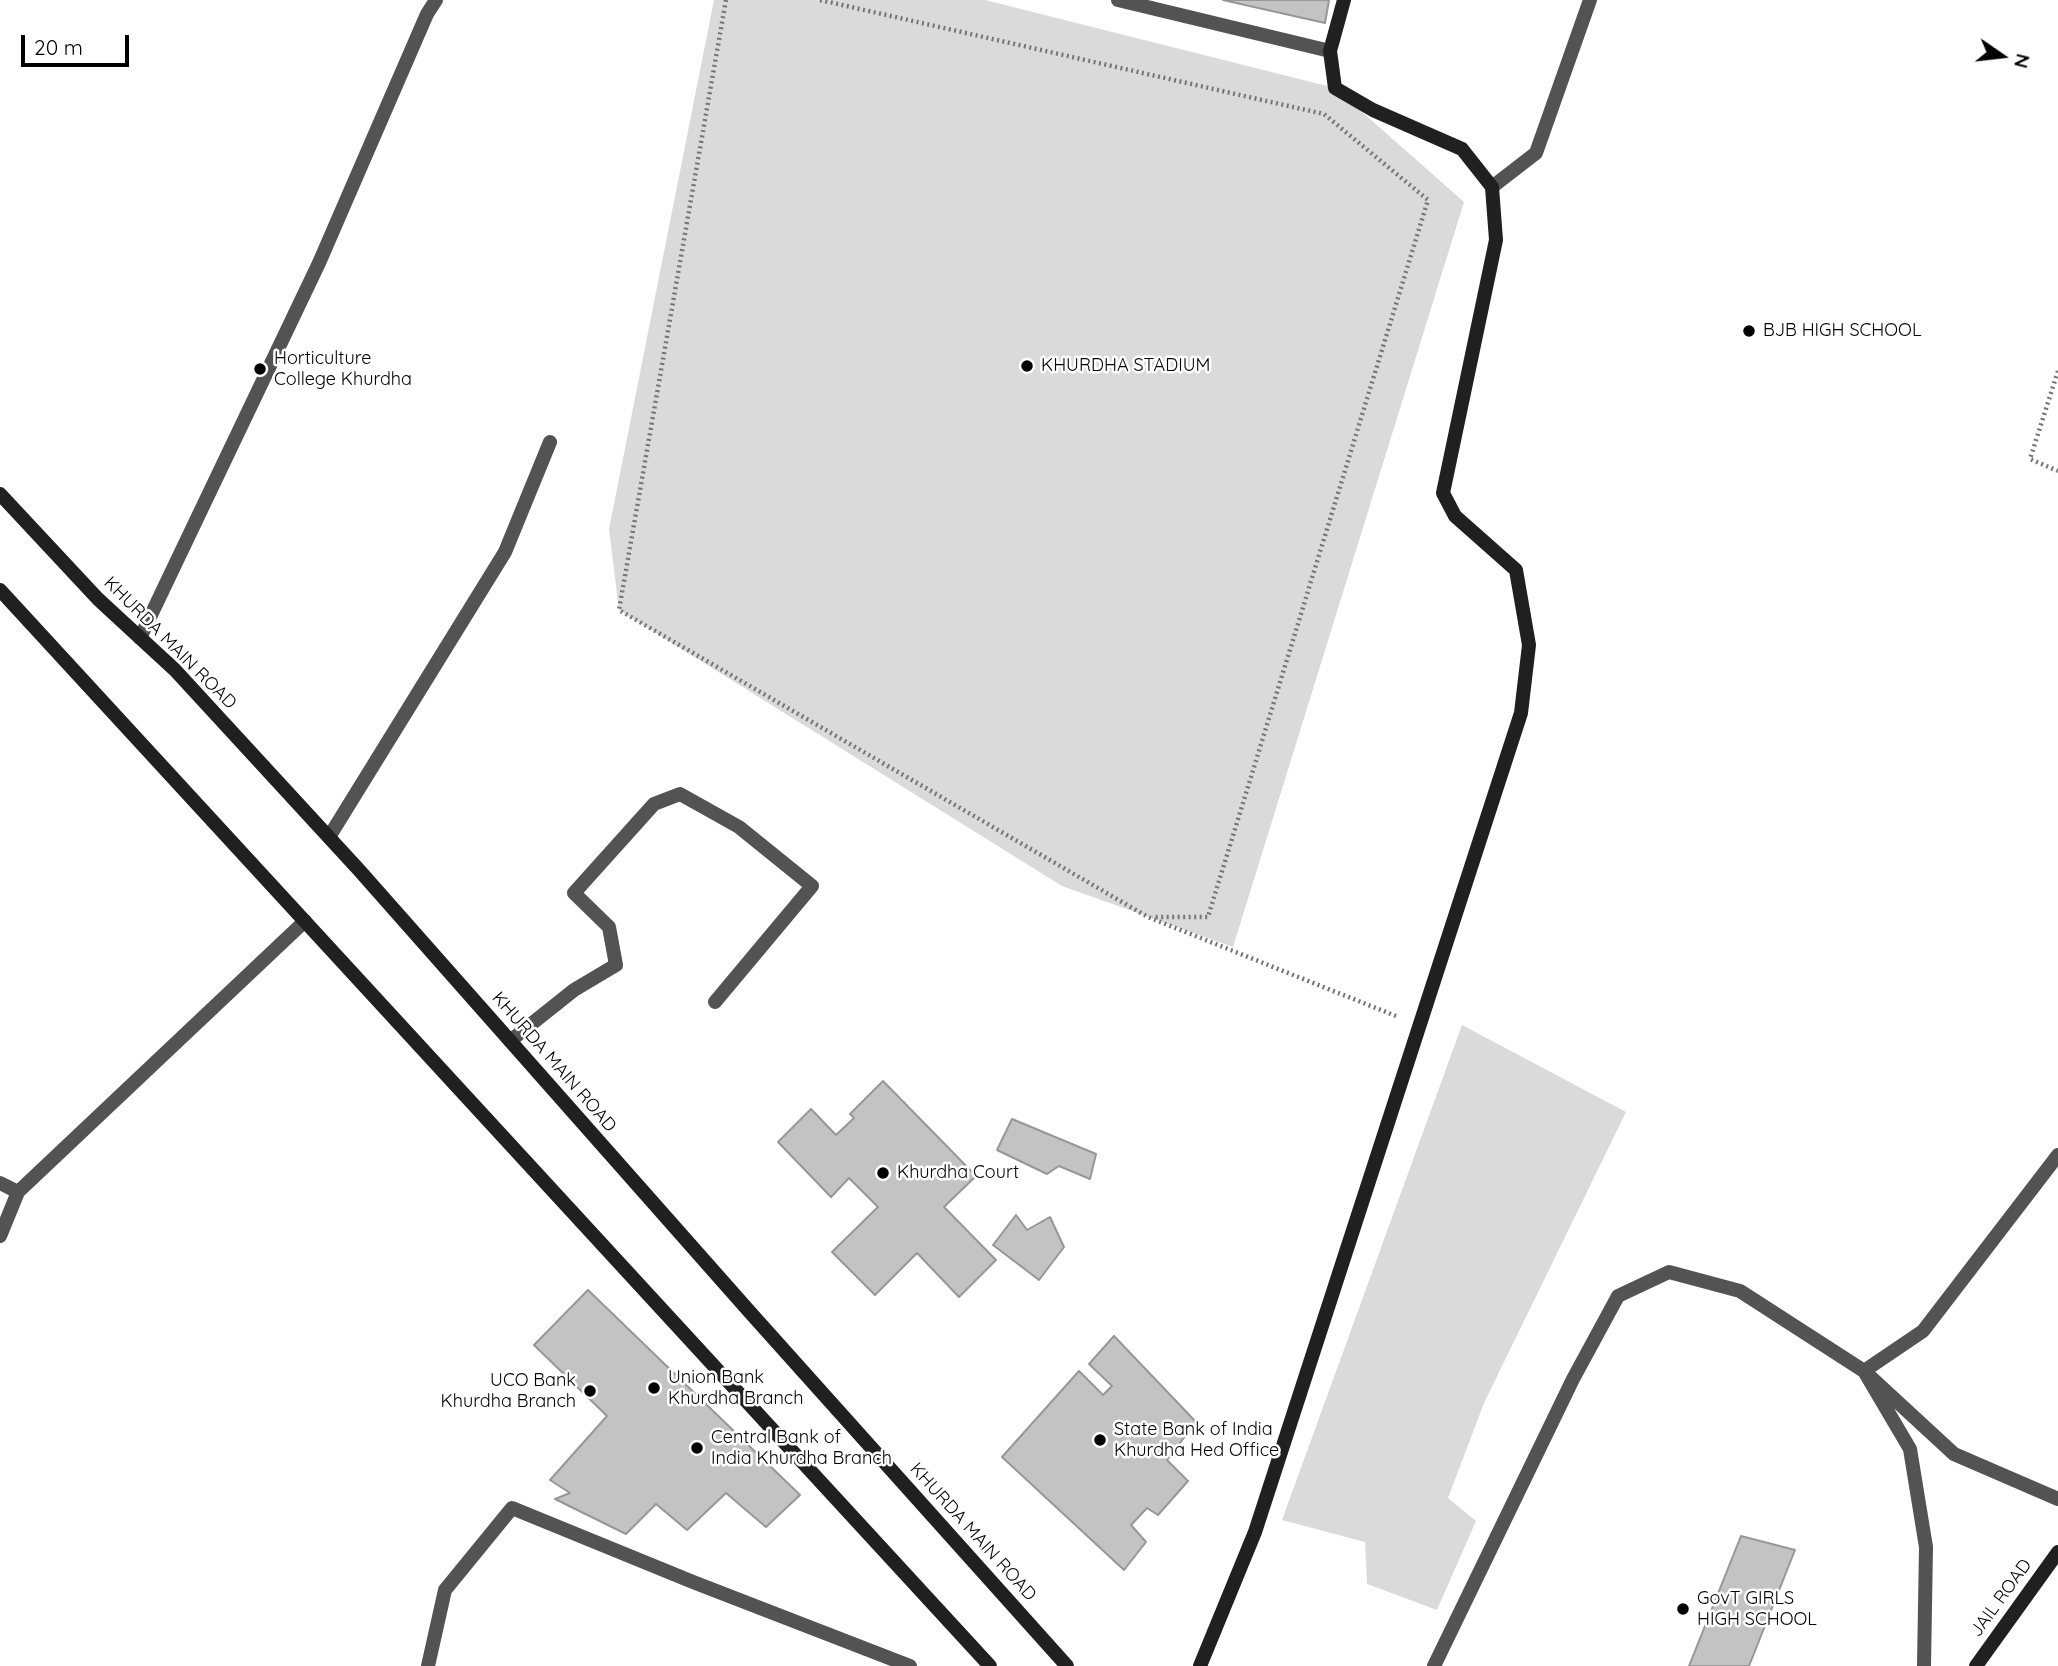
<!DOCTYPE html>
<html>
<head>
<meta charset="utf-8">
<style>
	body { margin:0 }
	#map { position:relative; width:2058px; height:1666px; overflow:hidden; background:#fff; font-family:Quicksand,sans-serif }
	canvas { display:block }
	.north { position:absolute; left:1967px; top:21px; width:70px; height:70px; -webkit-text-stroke:5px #fff; paint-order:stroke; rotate:104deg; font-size:19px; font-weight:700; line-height:28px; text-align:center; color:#000 }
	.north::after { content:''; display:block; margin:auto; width:24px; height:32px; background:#000; clip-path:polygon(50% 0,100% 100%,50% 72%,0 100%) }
	.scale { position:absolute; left:21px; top:35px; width:108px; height:32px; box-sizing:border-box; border:4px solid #000; border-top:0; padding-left:9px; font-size:21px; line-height:24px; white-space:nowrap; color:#000; -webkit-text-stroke:5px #fff; paint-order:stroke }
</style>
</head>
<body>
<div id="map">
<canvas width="2058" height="1666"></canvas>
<div class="north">N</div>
<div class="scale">20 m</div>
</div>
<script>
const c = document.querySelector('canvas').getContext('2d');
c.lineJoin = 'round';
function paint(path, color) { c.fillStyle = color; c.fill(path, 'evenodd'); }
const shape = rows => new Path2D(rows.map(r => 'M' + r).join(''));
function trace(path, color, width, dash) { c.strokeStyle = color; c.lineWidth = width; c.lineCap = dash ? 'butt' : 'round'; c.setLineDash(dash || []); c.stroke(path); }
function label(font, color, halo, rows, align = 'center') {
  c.font = font + ' Quicksand,sans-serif'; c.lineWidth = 5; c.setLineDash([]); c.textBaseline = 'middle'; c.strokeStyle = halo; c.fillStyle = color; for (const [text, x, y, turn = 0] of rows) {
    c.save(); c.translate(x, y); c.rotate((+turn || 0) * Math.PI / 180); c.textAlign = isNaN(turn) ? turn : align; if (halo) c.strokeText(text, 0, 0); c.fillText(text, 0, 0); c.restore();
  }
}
paint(shape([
	[714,0,985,0,1335,88,1464,202,1233,947,1062,886,619,610,609,529],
	[1462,1025,1626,1112,1484,1403,1448,1498,1476,1521,1437,1610,1367,1584,1365,1542,1282,1520]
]), '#dadada');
const building = shape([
	[1223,0,1329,0,1325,23,1223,0],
	[883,1081,976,1176,944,1207,996,1260,959,1297,917,1253,875,1295,832,1252,878,1207,849,1178,831,1197,778,1142,811,1109,836,1135,854,1118,850,1114,883,1081],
	[1012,1119,1096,1154,1090,1179,1059,1166,1047,1174,997,1150,1012,1119],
	[1016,1215,1027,1230,1050,1217,1064,1247,1039,1280,993,1245,1016,1215],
	[588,1290,800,1495,766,1527,726,1493,687,1530,656,1504,626,1534,555,1499,570,1493,550,1480,607,1416,534,1345,588,1290],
	[1114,1336,1196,1422,1167,1460,1188,1481,1158,1515,1147,1508,1131,1525,1146,1542,1124,1570,1002,1457,1079,1371,1103,1395,1112,1386,1089,1364,1114,1336],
	[1741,1536,1795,1550,1749,1666,1689,1666,1741,1536]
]);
paint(building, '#c3c3c3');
trace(building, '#979797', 2);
trace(shape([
	[726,0,619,610,1148,917,1396,1016],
	[820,0,1324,114,1428,200,1208,917,1152,917],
	[2058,371,2030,459,2058,471]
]), '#757575', 4.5, [2, 3.5]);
trace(shape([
	[510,1041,574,990,616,965,609,927,574,893,654,804,680,794,739,827,812,886,715,1002]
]), '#535353', 14);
trace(shape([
	[1118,0,1330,51],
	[1492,187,1536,153,1590,0],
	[140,638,319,263,427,14,436,0],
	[329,837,505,552,550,442],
	[2058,1155,1923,1331,1864,1371,1954,1454,2058,1499],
	[0,1183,18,1192],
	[0,1236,18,1192,305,921],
	[428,1666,445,1590,512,1508,693,1582,910,1666],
	[1434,1666,1573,1379,1618,1296,1669,1272,1740,1291,1864,1371,1910,1449,1926,1547,1924,1666]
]), '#535353', 14);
trace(shape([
	[0,494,98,599,175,670,359,870,748,1310,1067,1666],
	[0,590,990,1666],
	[1200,1666,1255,1532,1521,713,1529,645,1516,570,1455,516,1443,493,1496,240,1492,187,1462,149,1373,110,1335,88,1330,51,1344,0],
	[1976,1666,2058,1552]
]), '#202020', 14);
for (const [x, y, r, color] of [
	[1749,331,7,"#000"],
	[1027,366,7,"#000"],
	[260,369,7,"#000"],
	[883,1173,7,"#000"],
	[654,1388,7,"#000"],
	[590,1391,7,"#000"],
	[1100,1440,7,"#000"],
	[697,1448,7,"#000"],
	[1683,1609,7,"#000"]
]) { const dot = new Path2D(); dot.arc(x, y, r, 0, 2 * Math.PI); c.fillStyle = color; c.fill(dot); trace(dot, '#fff', 2.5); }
label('18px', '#000', '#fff', [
	["BJB HIGH SCHOOL",1763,331],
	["Horticulture",274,359],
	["College Khurdha",274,380],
	["KHURDHA STADIUM",1041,366],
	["Khurdha Court",897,1173],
	["Union Bank",668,1378],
	["Khurdha Branch",668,1399],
	["UCO Bank",576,1381,"right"],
	["Khurdha Branch",576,1402,"right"],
	["State Bank of India",1114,1430],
	["Khurdha Hed Office",1114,1451],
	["Central Bank of",711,1438],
	["India Khurdha Branch",711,1459],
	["GovT GIRLS",1697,1599],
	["HIGH SCHOOL",1697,1620]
], 'left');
label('18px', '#000', '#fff', [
	["KHURDA MAIN ROAD",170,643,45],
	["KHURDA MAIN ROAD",554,1062,49],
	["KHURDA MAIN ROAD",973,1532,48],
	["JAIL ROAD",2001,1598,-54]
]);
</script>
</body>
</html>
